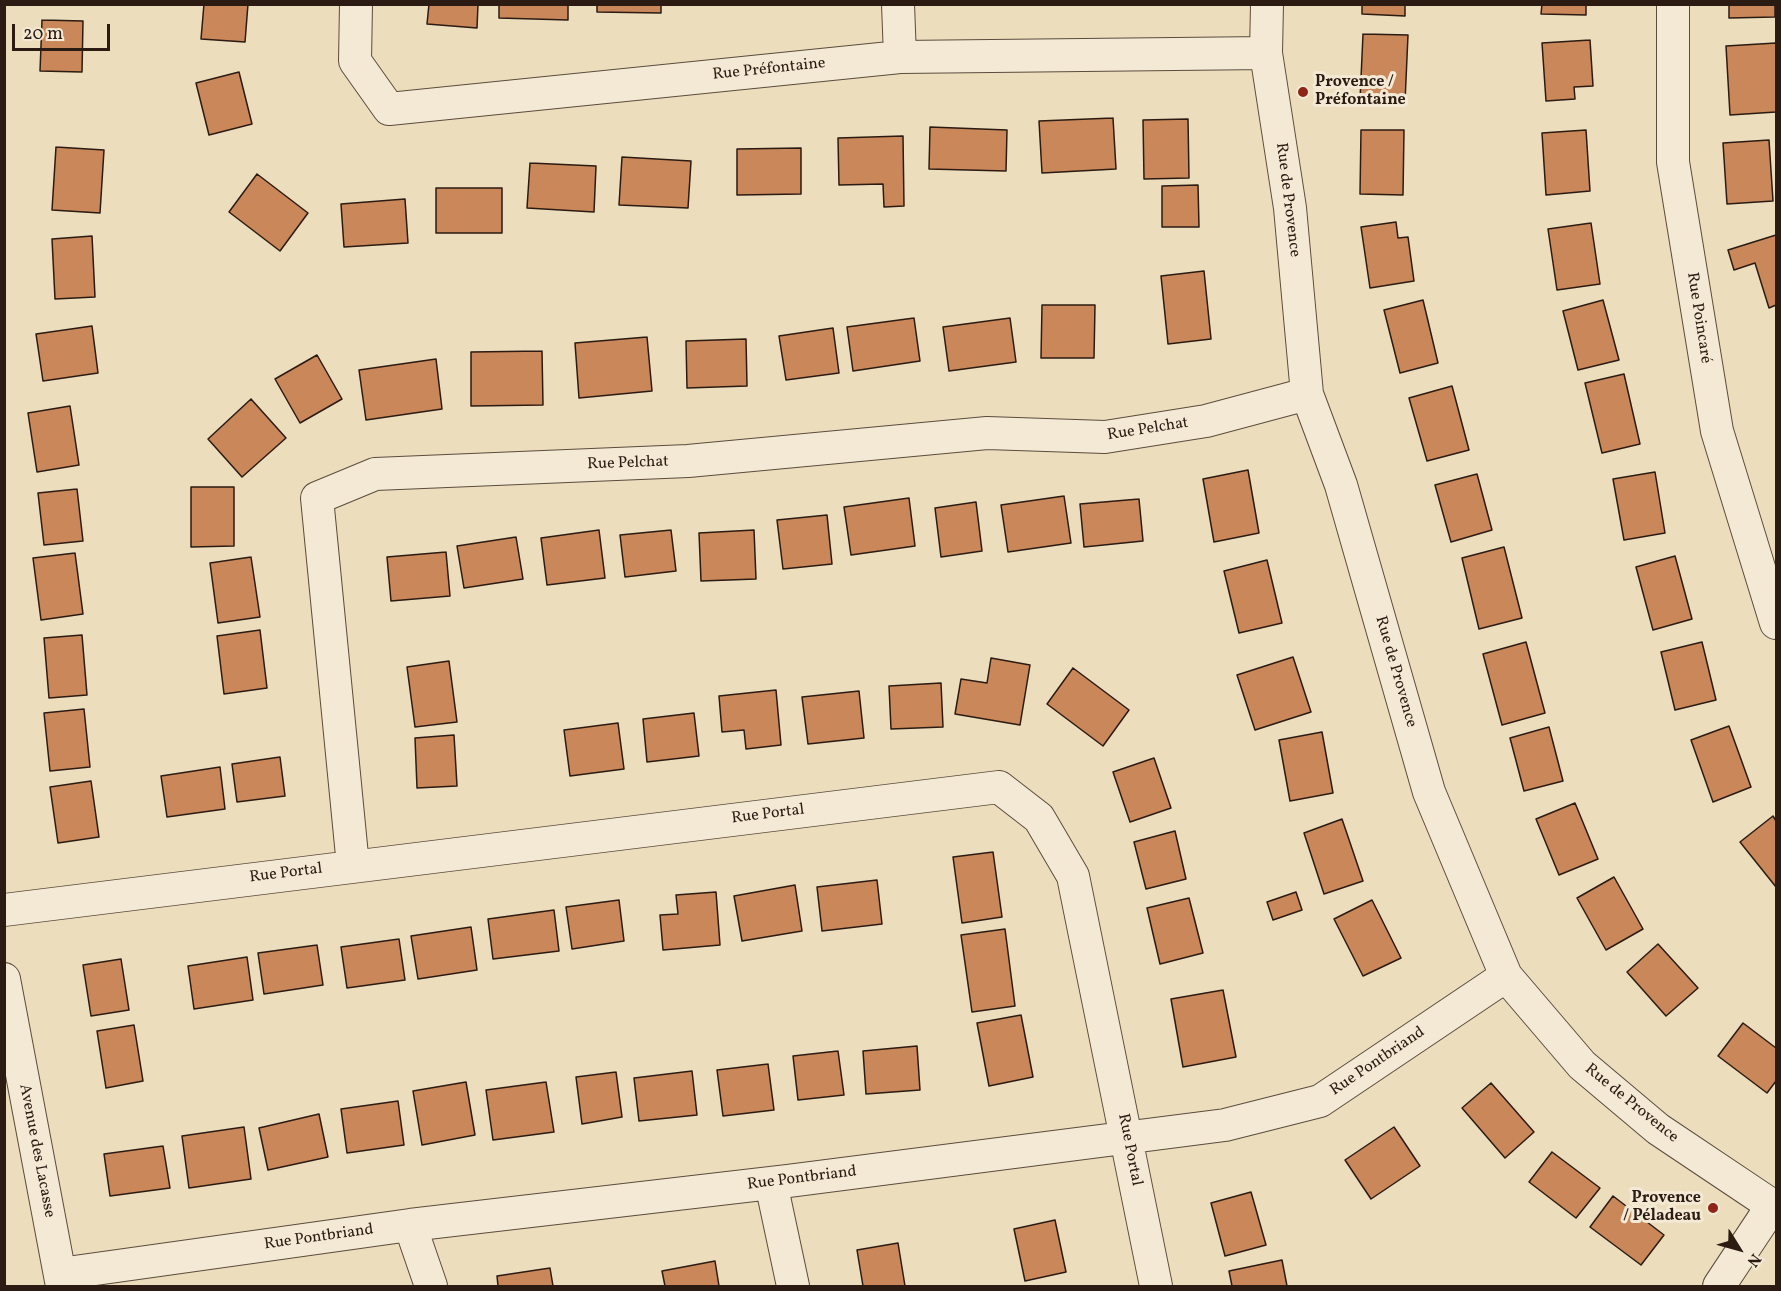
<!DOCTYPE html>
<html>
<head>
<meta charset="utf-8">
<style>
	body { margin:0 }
	#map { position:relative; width:1781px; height:1291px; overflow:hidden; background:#ecddbd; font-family:Vollkorn,serif }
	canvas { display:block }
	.frame { position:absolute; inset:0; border:6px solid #2b1b12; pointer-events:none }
	.north { position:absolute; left:1709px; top:1219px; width:60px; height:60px; -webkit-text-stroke:4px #f3e9d4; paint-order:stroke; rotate:127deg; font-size:16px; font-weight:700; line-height:24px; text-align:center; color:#2b1b12 }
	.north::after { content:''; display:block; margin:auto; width:21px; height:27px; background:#2b1b12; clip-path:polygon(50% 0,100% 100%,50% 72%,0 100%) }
	.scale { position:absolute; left:12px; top:24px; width:98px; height:27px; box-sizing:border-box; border:3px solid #2b1b12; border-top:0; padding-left:8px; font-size:18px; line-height:21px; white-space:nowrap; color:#2b1b12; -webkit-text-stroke:4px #f3e9d4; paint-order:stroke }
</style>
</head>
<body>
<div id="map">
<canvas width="1781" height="1291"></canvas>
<div class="frame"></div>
<div class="north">N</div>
<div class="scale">20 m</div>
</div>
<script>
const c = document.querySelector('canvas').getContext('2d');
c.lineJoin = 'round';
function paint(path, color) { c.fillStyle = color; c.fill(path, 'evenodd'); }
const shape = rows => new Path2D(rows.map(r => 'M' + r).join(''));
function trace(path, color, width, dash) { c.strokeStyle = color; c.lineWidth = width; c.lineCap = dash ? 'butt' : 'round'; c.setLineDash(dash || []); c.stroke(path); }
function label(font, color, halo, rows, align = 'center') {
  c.font = font + ' Vollkorn,serif'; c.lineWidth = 6; c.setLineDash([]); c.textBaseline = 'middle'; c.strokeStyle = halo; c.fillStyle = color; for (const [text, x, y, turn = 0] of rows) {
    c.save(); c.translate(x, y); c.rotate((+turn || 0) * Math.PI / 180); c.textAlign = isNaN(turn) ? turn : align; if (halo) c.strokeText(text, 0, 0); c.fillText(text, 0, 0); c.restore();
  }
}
const building = shape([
	[204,4,248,4,245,42,201,39,204,4],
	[429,4,478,4,477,28,427,24,429,4],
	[499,4,568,4,568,20,499,18,499,4],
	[597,4,661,4,661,13,597,12,597,4],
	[1362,4,1405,4,1405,16,1362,14,1362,4],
	[1542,4,1586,4,1586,15,1541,14,1542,4],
	[1729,4,1775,4,1775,17,1729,18,1729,4],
	[42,20,83,21,82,72,40,71,42,20],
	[1363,34,1408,35,1405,102,1360,100,1363,34],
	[1590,40,1593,86,1574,87,1575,99,1546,101,1542,43,1590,40],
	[1776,43,1776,112,1730,115,1726,46,1776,43],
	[239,72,252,124,209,135,196,83,239,72],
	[1113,118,1116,169,1042,173,1039,121,1113,118],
	[1188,119,1189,178,1144,179,1143,120,1188,119],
	[930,127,1007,130,1006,171,929,169,930,127],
	[1361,130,1404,130,1403,195,1360,194,1361,130],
	[1586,130,1590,191,1546,195,1542,133,1586,130],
	[903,136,904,206,884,207,883,184,839,185,838,138,903,136],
	[1769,140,1773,201,1727,204,1723,143,1769,140],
	[56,147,104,150,100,213,52,210,56,147],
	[801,148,801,194,737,195,737,149,801,148],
	[622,157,691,161,688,208,619,205,622,157],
	[530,163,596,166,594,212,527,208,530,163],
	[257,174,308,213,280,251,229,212,257,174],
	[1198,185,1199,227,1162,227,1162,186,1198,185],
	[436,188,502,188,502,233,436,233,436,188],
	[405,199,408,243,344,247,341,204,405,199],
	[1396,222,1398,238,1408,237,1414,281,1370,288,1361,227,1396,222],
	[1591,223,1600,284,1557,290,1548,229,1591,223],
	[1776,235,1776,305,1769,308,1755,263,1734,270,1728,250,1776,235],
	[92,236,95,297,55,299,52,239,92,236],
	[1204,271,1211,339,1168,344,1161,276,1204,271],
	[1423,300,1438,363,1400,373,1384,310,1423,300],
	[1603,300,1619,360,1578,370,1563,311,1603,300],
	[1042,305,1095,305,1094,358,1041,358,1042,305],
	[914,318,920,361,853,371,847,327,914,318],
	[1010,318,1016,362,949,371,943,327,1010,318],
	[92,326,98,373,43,381,36,334,92,326],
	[833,328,839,373,786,380,779,336,833,328],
	[647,337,652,391,579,398,575,343,647,337],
	[746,339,747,386,687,388,686,341,746,339],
	[542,351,543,405,471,406,471,352,542,351],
	[317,355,342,399,300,423,275,379,317,355],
	[436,359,442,409,366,420,359,370,436,359],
	[1624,374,1640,444,1602,453,1585,383,1624,374],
	[1452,386,1469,450,1427,461,1409,398,1452,386],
	[251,399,286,438,242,477,208,439,251,399],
	[70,406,79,465,37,472,28,413,70,406],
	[1248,470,1259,533,1214,542,1203,479,1248,470],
	[1655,472,1665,533,1624,540,1613,479,1655,472],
	[1477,474,1492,530,1451,542,1435,485,1477,474],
	[191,487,234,487,234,546,191,547,191,487],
	[77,489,83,541,44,545,38,493,77,489],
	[1064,496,1071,543,1008,552,1001,505,1064,496],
	[909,498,915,546,851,555,844,507,909,498],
	[1139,499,1143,541,1084,547,1080,504,1139,499],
	[976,502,982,551,941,557,935,508,976,502],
	[827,515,832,564,783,569,777,520,827,515],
	[599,530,605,578,547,585,541,538,599,530],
	[671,530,676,571,625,577,620,535,671,530],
	[754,530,756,579,701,581,699,533,754,530],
	[516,537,523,579,464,588,457,546,516,537],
	[1504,547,1522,618,1479,629,1462,558,1504,547],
	[446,552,450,596,391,601,387,557,446,552],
	[75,553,83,614,41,620,33,558,75,553],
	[1675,556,1692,619,1653,630,1636,567,1675,556],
	[251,557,260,617,218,623,210,563,251,557],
	[1267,560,1282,623,1239,633,1224,571,1267,560],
	[260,630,267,688,224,694,217,636,260,630],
	[82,635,87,695,49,698,44,638,82,635],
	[1526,642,1545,713,1502,725,1483,654,1526,642],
	[1702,642,1716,700,1675,710,1661,652,1702,642],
	[1293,657,1311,712,1255,730,1237,675,1293,657],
	[991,658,1030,665,1020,725,955,714,961,679,987,683,991,658],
	[449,661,457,722,415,727,407,667,449,661],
	[1073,668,1129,710,1103,746,1047,704,1073,668],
	[941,683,943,727,891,729,889,686,941,683],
	[776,690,781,745,746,749,744,730,722,732,719,696,776,690],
	[859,691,864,738,808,744,802,697,859,691],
	[84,709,90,767,50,771,44,713,84,709],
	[694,713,699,756,647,762,643,719,694,713],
	[618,723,624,769,570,776,564,730,618,723],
	[1729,726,1751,787,1713,802,1691,740,1729,726],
	[1549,727,1563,781,1524,791,1510,738,1549,727],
	[1322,732,1333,793,1290,801,1279,740,1322,732],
	[454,735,457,786,417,788,415,738,454,735],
	[280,757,285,796,237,802,232,764,280,757],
	[1154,758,1171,808,1130,822,1113,772,1154,758],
	[220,767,225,809,167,817,161,776,220,767],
	[91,781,99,837,58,843,50,787,91,781],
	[1575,803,1598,859,1559,875,1536,819,1575,803],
	[1773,816,1776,821,1776,887,1740,842,1773,816],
	[1342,819,1363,881,1324,894,1304,833,1342,819],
	[1175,831,1186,879,1146,889,1134,842,1175,831],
	[993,852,1002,917,962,923,953,857,993,852],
	[1614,877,1643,929,1606,950,1577,898,1614,877],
	[877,880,882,924,822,931,817,887,877,880],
	[795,885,802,931,742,941,734,896,795,885],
	[716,892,720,945,663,950,660,915,678,914,676,895,716,892],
	[1296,892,1302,910,1273,920,1267,902,1296,892],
	[1189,898,1203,953,1160,964,1147,908,1189,898],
	[619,900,624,941,572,949,566,907,619,900],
	[1372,900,1401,958,1363,976,1334,919,1372,900],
	[554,910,559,951,493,959,488,919,554,910],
	[471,927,477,970,418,979,411,936,471,927],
	[1005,929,1015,1006,972,1012,961,935,1005,929],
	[399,939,405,980,347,988,341,947,399,939],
	[1658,944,1698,988,1666,1016,1627,972,1658,944],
	[317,945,323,985,264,994,258,953,317,945],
	[247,957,253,1000,194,1009,188,966,247,957],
	[121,959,129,1010,91,1016,83,965,121,959],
	[1223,990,1236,1057,1183,1067,1171,999,1223,990],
	[1021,1015,1033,1077,989,1086,977,1023,1021,1015],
	[1743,1023,1776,1048,1776,1081,1767,1093,1718,1056,1743,1023],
	[134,1025,143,1081,106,1088,97,1031,134,1025],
	[917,1046,920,1090,866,1094,863,1051,917,1046],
	[838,1051,844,1095,798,1100,793,1056,838,1051],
	[768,1064,774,1110,723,1116,717,1070,768,1064],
	[692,1071,697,1115,639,1121,634,1078,692,1071],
	[616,1072,622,1117,582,1124,576,1077,616,1072],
	[466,1082,475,1135,422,1145,413,1091,466,1082],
	[546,1082,554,1132,493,1140,486,1090,546,1082],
	[1491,1083,1534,1132,1505,1158,1462,1108,1491,1083],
	[398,1101,404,1145,347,1153,341,1109,398,1101],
	[319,1114,328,1157,268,1170,259,1128,319,1114],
	[244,1127,251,1179,189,1188,182,1136,244,1127],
	[1394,1127,1420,1166,1371,1199,1345,1160,1394,1127],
	[163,1146,170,1188,110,1196,104,1154,163,1146],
	[1552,1152,1600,1188,1576,1218,1529,1182,1552,1152],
	[1251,1192,1266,1245,1225,1256,1211,1203,1251,1192],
	[1613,1196,1664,1235,1641,1265,1590,1227,1613,1196],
	[1055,1220,1066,1272,1025,1281,1014,1229,1055,1220],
	[898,1243,905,1286,863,1286,857,1250,898,1243],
	[1282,1260,1287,1286,1232,1286,1229,1271,1282,1260],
	[715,1261,719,1286,665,1286,662,1271,715,1261],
	[550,1268,553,1286,498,1286,497,1276,550,1268]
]);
paint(building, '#c9875a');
trace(building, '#2b1b12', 1.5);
const minor = shape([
	[356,4,355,61,389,109,900,57,1266,53],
	[898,4,900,57],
	[1267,4,1266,53,1290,208,1307,394,1341,485,1429,792,1506,976,1582,1065,1658,1129,1776,1208],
	[1673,4,1673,162,1717,431,1776,623],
	[353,866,317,498,375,474,688,461,987,433,1105,437,1206,421,1307,394],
	[4,910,999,787,1039,818,1073,876,1156,1286],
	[4,979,62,1286],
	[771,1183,793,1286],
	[410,1225,431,1286],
	[60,1274,410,1225,788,1181,1225,1125,1320,1101,1506,976],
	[1719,1286,1772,1206]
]);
trace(minor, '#5b4c3d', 34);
trace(minor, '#f3e9d4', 32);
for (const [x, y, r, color] of [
	[1303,92,6,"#8f2418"],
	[1713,1208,6,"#8f2418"]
]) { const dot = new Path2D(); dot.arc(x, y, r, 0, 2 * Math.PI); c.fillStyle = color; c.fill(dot); trace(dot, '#f3e9d4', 2); }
label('16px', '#2b1b12', '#f3e9d4', [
	["Rue Préfontaine",769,70,-6],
	["Rue de Provence",1287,200,83],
	["Rue Poincaré",1698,318,81],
	["Rue Pelchat",1148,430,-9],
	["Rue Pelchat",628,464,-2],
	["Rue de Provence",1395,672,74],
	["Rue Portal",768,815,-7],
	["Rue Portal",286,874,-7],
	["Rue Pontbriand",1378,1062,-34],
	["Rue de Provence",1631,1104,39],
	["Rue Portal",1129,1150,79],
	["Avenue des Lacasse",36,1151,79],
	["Rue Pontbriand",802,1179,-7],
	["Rue Pontbriand",319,1238,-8]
]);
label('bold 16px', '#2b1b12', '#f3e9d4', [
	["Provence /",1315,83],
	["Préfontaine",1315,101],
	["Provence",1701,1199,"right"],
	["/ Péladeau",1701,1217,"right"]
], 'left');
</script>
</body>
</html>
